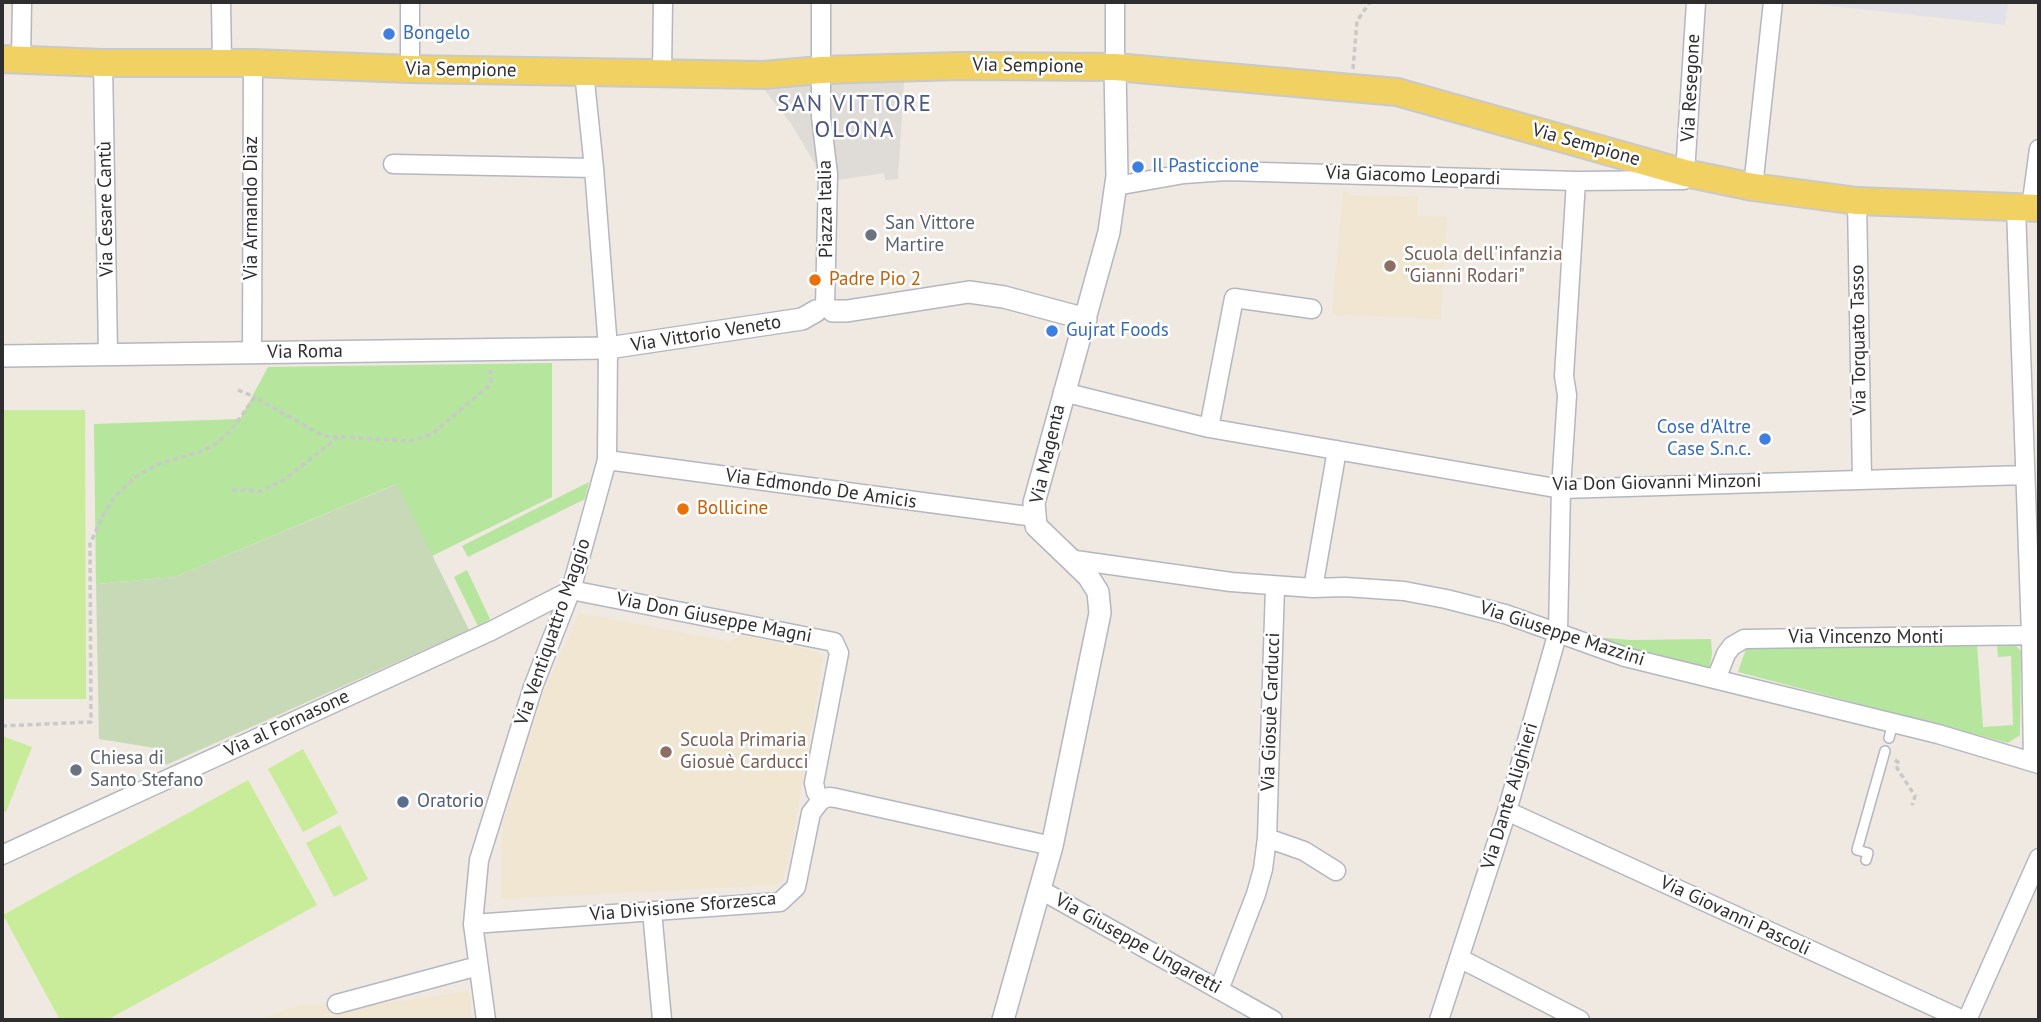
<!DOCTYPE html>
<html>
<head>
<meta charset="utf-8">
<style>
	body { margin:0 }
	#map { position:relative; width:2041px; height:1022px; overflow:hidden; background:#efe9e1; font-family:"PT Sans",sans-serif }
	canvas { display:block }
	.frame { position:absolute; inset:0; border:4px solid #2e2e2e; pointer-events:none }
</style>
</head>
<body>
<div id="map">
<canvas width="2041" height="1022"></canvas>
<div class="frame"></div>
</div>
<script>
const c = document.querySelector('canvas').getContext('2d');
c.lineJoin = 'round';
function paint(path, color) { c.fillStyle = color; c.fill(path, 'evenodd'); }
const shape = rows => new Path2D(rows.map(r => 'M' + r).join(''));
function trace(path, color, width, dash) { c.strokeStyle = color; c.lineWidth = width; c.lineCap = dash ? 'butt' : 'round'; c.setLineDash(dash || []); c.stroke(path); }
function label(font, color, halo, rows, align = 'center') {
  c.font = font + ' "PT Sans",sans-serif'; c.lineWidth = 5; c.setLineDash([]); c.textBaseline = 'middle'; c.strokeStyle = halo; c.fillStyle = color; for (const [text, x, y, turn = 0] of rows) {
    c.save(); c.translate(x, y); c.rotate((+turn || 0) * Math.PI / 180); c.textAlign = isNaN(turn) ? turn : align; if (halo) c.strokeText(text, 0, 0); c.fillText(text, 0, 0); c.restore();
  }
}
paint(shape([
	[1796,2,2008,2,2005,25]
]), '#e3e1e8');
paint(shape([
	[1343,189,1350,195,1406,197,1418,194,1418,216,1447,217,1441,319,1332,315],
	[579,613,730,642,741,635,815,651,823,659,792,844,783,880,774,885,501,899,502,827,545,688],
	[469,991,472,1020,256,1020,301,1005,362,1007]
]), '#f0e6d1');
paint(shape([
	[552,363,552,497,432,556,396,484,175,577,96,584,94,424,240,419,268,367],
	[589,482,585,499,468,557,462,546],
	[467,570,490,619,478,626,454,577],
	[1606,638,1631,640,1711,639,1712,654,1710,666,1706,669,1627,650,1603,641],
	[1748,643,1977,645,1983,727,2013,725,2011,656,1998,657,1997,645,2014,644,2021,651,2020,735,2008,743,1738,672]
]), '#b6e59e');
paint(shape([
	[397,484,469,630,166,765,161,749,99,739,96,584,175,577]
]), '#c8d9b8');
paint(shape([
	[2,410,85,410,86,699,2,699],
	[2,736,32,747,6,812,2,810],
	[303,749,338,813,303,832,268,769],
	[248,780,317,905,107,1020,60,1020,3,915],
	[340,825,368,879,334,897,306,843]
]), '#c9ec9a');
paint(shape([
	[905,67,898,179,885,180,884,173,819,183,815,164,792,125,762,87]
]), '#dfdcd8');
const service = shape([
	[1889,738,1893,723],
	[1866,860,1868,853,1857,850,1885,751]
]);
const minor = shape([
	[221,2,222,63],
	[821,2,821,117,828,174,825,306],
	[21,61,22,2],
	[103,63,108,354],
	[1115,67,1115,2],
	[410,69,410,2],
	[662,73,663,2],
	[393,164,594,168],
	[1685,173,1696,2],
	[1116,186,1184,174,1226,171,1576,181,1684,180],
	[1753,187,1773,2],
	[1857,201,1862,478],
	[2016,208,2031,635,2033,762],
	[2031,208,2039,149],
	[252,353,253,63],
	[1063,392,1209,428,1561,489,2025,475],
	[1209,428,1234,298,1312,309],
	[607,460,1035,517],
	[1075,560,1231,582,1313,588,1345,587,1404,591,1446,599,1505,614,1625,657,1938,734,2039,764],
	[1313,588,1337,450],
	[1716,679,1726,654,1732,646,1744,639,2039,635],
	[821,800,829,797,836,798,1052,846],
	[1507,811,1963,1020],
	[1267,838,1304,851,1336,871],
	[2,855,491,631,571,590,834,642,839,653,814,783,816,792,821,800],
	[1039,889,1273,1020],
	[652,911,662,1020],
	[473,924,780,902,796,887,811,813,821,800],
	[1459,958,1580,1020],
	[1219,990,1256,894,1263,869,1267,838,1275,586],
	[337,1004,478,966],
	[486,1020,473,924,479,860,533,687,571,590,607,460,608,348,594,168,584,72],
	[1439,1020,1507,811,1558,632,1561,489,1567,395,1564,376,1576,181],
	[1967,1020,2039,858]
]);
const tertiary = shape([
	[833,311,847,311,969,292,1004,297,1086,319],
	[2,356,608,348,802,319,816,311],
	[1003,1020,1052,846,1100,613,1098,592,1088,576,1036,526,1034,503,1109,232,1117,176,1115,67]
]);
const primary = shape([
	[2,59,103,63,253,63,410,69,763,75,821,70,960,66,1115,67,1397,92,1685,173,1753,187,1857,201,2039,208]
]);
trace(service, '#b4b7c1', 12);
trace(minor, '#b4b7c1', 21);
trace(tertiary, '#b4b7c1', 24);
trace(primary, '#c9c9c9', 30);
trace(shape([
	[1353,69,1357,21,1370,2],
	[238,390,255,397],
	[232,490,261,491,285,479,337,438],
	[2,726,91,722,90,544,103,515,115,496,137,476,158,464,203,451,218,442,232,429,255,397,323,436,410,441,432,434,491,384,490,366],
	[1895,760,1899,763,1897,768,1915,796,1912,805]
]), '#c9c9c9', 3.5, [5, 3.5]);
trace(service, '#fff', 9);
trace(minor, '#fff', 18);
trace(tertiary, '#fff', 21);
trace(primary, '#f2d163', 26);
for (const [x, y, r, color] of [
	[389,34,7,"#3f7fe0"],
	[1138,167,7,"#3f7fe0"],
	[871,235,7,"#6b7280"],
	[1390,266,7,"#8d6e63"],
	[815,280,7,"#e8710a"],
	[1052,331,7,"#3f7fe0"],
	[1765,439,7,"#3f7fe0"],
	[683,509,7,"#e8710a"],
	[666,752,7,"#8d6e63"],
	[76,770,7,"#6b7280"],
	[403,802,7,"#5c6f8a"]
]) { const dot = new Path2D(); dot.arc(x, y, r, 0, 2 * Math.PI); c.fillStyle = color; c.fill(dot); trace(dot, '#fff', 2.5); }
label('19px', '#366cbe', '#fff', [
	["Bongelo",403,34],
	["Il Pasticcione",1152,167],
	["Gujrat Foods",1066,331],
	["Cose d'Altre",1751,428,"right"],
	["Case S.n.c.",1751,450,"right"]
], 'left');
label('19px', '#2e2e2e', '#fff', [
	["Via Sempione",1028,66,1],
	["Via Sempione",461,70,1],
	["Via Resegone",1691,88,-87],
	["Via Sempione",1586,145,16],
	["Via Giacomo Leopardi",1413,176,2],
	["Via Armando Diaz",252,208,-90],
	["Via Cesare Cantù",106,209,-91],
	["Piazza Italia",826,209,-91],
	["Via Vittorio Veneto",706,334,-9],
	["Via Torquato Tasso",1859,340,-91],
	["Via Roma",305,352,-1],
	["Via Magenta",1048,454,-77],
	["Via Don Giovanni Minzoni",1657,483,-1],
	["Via Edmondo De Amicis",821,489,8],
	["Via Don Giuseppe Magni",714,618,11],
	["Via Ventiquattro Maggio",553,632,-71],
	["Via Giuseppe Mazzini",1562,634,18],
	["Via Vincenzo Monti",1866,638],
	["Via Giosuè Carducci",1271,712,-88],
	["Via al Fornasone",287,724,-25],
	["Via Dante Alighieri",1510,796,-73],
	["Via Divisione Sforzesca",683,907,-5],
	["Via Giovanni Pascoli",1735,916,25],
	["Via Giuseppe Ungaretti",1138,944,29]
]);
label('19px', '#5b616d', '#fff', [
	["San Vittore",885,224],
	["Martire",885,246],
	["Chiesa di",90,759],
	["Santo Stefano",90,781]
], 'left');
label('19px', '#785e54', '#fff', [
	["Scuola dell'infanzia",1404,255],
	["\"Gianni Rodari\"",1404,277],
	["Scuola Primaria",680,741],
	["Giosuè Carducci",680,763]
], 'left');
label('19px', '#c56008', '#fff', [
	["Padre Pio 2",829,280],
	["Bollicine",697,509]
], 'left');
label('19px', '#4e5e75', '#fff', [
	["Oratorio",417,802]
], 'left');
c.letterSpacing = '2px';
label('23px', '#4d5680', '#fff', [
	["SAN VITTORE",855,104],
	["OLONA",855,130]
]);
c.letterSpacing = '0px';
</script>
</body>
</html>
